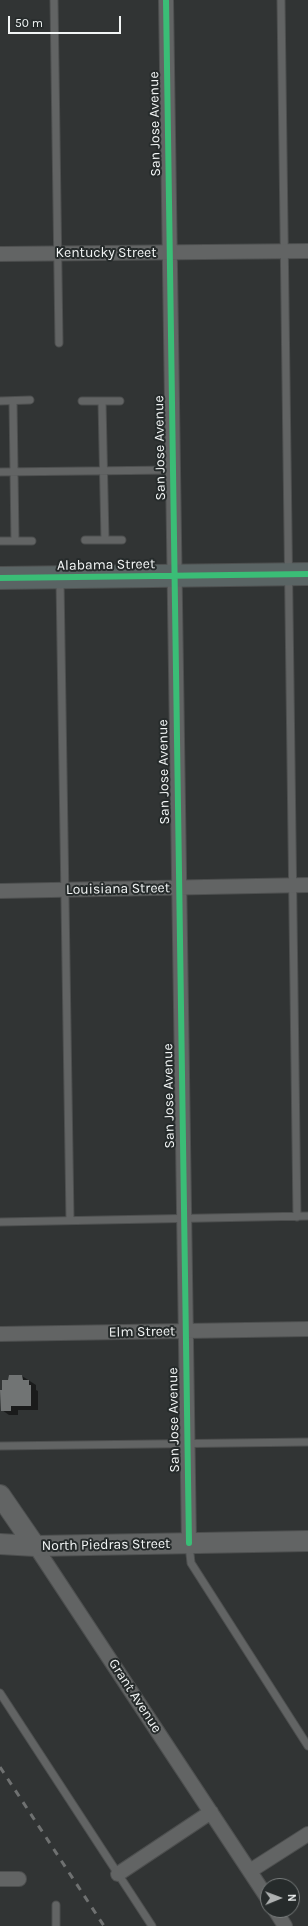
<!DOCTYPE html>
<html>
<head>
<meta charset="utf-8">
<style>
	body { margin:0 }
	#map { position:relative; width:308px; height:1926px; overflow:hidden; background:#313434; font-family:Karla,sans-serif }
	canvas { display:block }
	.north { position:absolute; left:260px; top:1878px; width:40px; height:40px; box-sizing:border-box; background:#262b2b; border:1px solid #787c7c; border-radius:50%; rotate:89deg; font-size:11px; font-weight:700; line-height:16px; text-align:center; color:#f2f5f5 }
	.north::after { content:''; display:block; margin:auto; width:14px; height:18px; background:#aeb1b1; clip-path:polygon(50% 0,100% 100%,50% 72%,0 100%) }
	.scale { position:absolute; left:8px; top:16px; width:113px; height:18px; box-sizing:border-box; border:2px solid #f2f5f5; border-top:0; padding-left:5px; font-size:12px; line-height:14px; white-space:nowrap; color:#f2f5f5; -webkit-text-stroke:3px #262b2b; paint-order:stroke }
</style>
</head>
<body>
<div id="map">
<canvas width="308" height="1926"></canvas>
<div class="north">N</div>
<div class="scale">50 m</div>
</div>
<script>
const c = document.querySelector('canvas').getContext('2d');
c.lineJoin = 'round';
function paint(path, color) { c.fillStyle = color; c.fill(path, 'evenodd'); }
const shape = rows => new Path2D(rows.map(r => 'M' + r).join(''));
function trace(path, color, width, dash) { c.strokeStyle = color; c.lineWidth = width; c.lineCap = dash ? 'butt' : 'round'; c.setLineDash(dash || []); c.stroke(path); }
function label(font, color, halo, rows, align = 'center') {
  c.font = font + ' Karla,sans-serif'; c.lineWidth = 4; c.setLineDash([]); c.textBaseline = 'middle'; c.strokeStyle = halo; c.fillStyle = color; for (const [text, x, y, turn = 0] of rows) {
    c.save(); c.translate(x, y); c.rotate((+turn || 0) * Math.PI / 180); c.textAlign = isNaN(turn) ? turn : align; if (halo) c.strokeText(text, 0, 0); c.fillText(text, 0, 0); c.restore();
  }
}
paint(shape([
	[22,1376,36,1385,36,1390,38,1391,38,1410,18,1410,18,1415,9,1415,2,1410,9,1382]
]), '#0007');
paint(shape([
	[9,1375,22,1375,23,1380,29,1380,29,1385,31,1385,31,1406,11,1406,11,1411,1,1411,0,1390,2,1390,2,1380,8,1380]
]), '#717474');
const service = shape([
	[54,0,59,343],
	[281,0,297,1217],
	[0,401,30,400],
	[13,401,15,541],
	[82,401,120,401],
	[102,401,105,540],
	[0,472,172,470],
	[85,540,122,540],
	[0,541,32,541],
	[60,580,70,1220],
	[0,1222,308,1216],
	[0,1446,308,1442],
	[189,1545,191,1563,308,1746],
	[0,1693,152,1926],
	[56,1905,56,1926]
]);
const minor = shape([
	[166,0,189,1543],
	[0,254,308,251],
	[0,891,308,885],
	[0,1334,308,1329],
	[35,1546,268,1899],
	[250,1871,308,1834],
	[118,1874,211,1812],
	[0,1879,19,1879],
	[275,1910,285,1926]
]);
const secondary = shape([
	[0,1495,35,1546],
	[0,1544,35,1546,308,1541]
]);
const primary = shape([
	[0,578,308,574]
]);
trace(service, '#4d4f4f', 9);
trace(minor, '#4d4f4f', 16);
trace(secondary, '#4d4f4f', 22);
trace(primary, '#4d4f4f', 24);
trace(service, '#626464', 7);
trace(minor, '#626464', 14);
trace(secondary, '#626464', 20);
trace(primary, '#5a6464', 22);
trace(shape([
	[0,1767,104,1926]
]), '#6f7171', 3, [7, 7]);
trace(shape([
	[166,0,189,1543],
	[0,578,308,574]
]), '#3abd76', 6);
label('14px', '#f2f5f5', '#262b2b', [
	["San Jose Avenue",155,124,-91],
	["Kentucky Street",106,253],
	["San Jose Avenue",160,448,-91],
	["Alabama Street",106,565,-1],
	["San Jose Avenue",164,772,-91],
	["Louisiana Street",118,889,-1],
	["San Jose Avenue",169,1096,-91],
	["Elm Street",142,1332,-1],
	["San Jose Avenue",174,1420,-91],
	["North Piedras Street",106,1545,-1],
	["Grant Avenue",135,1696,57]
]);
</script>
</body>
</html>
